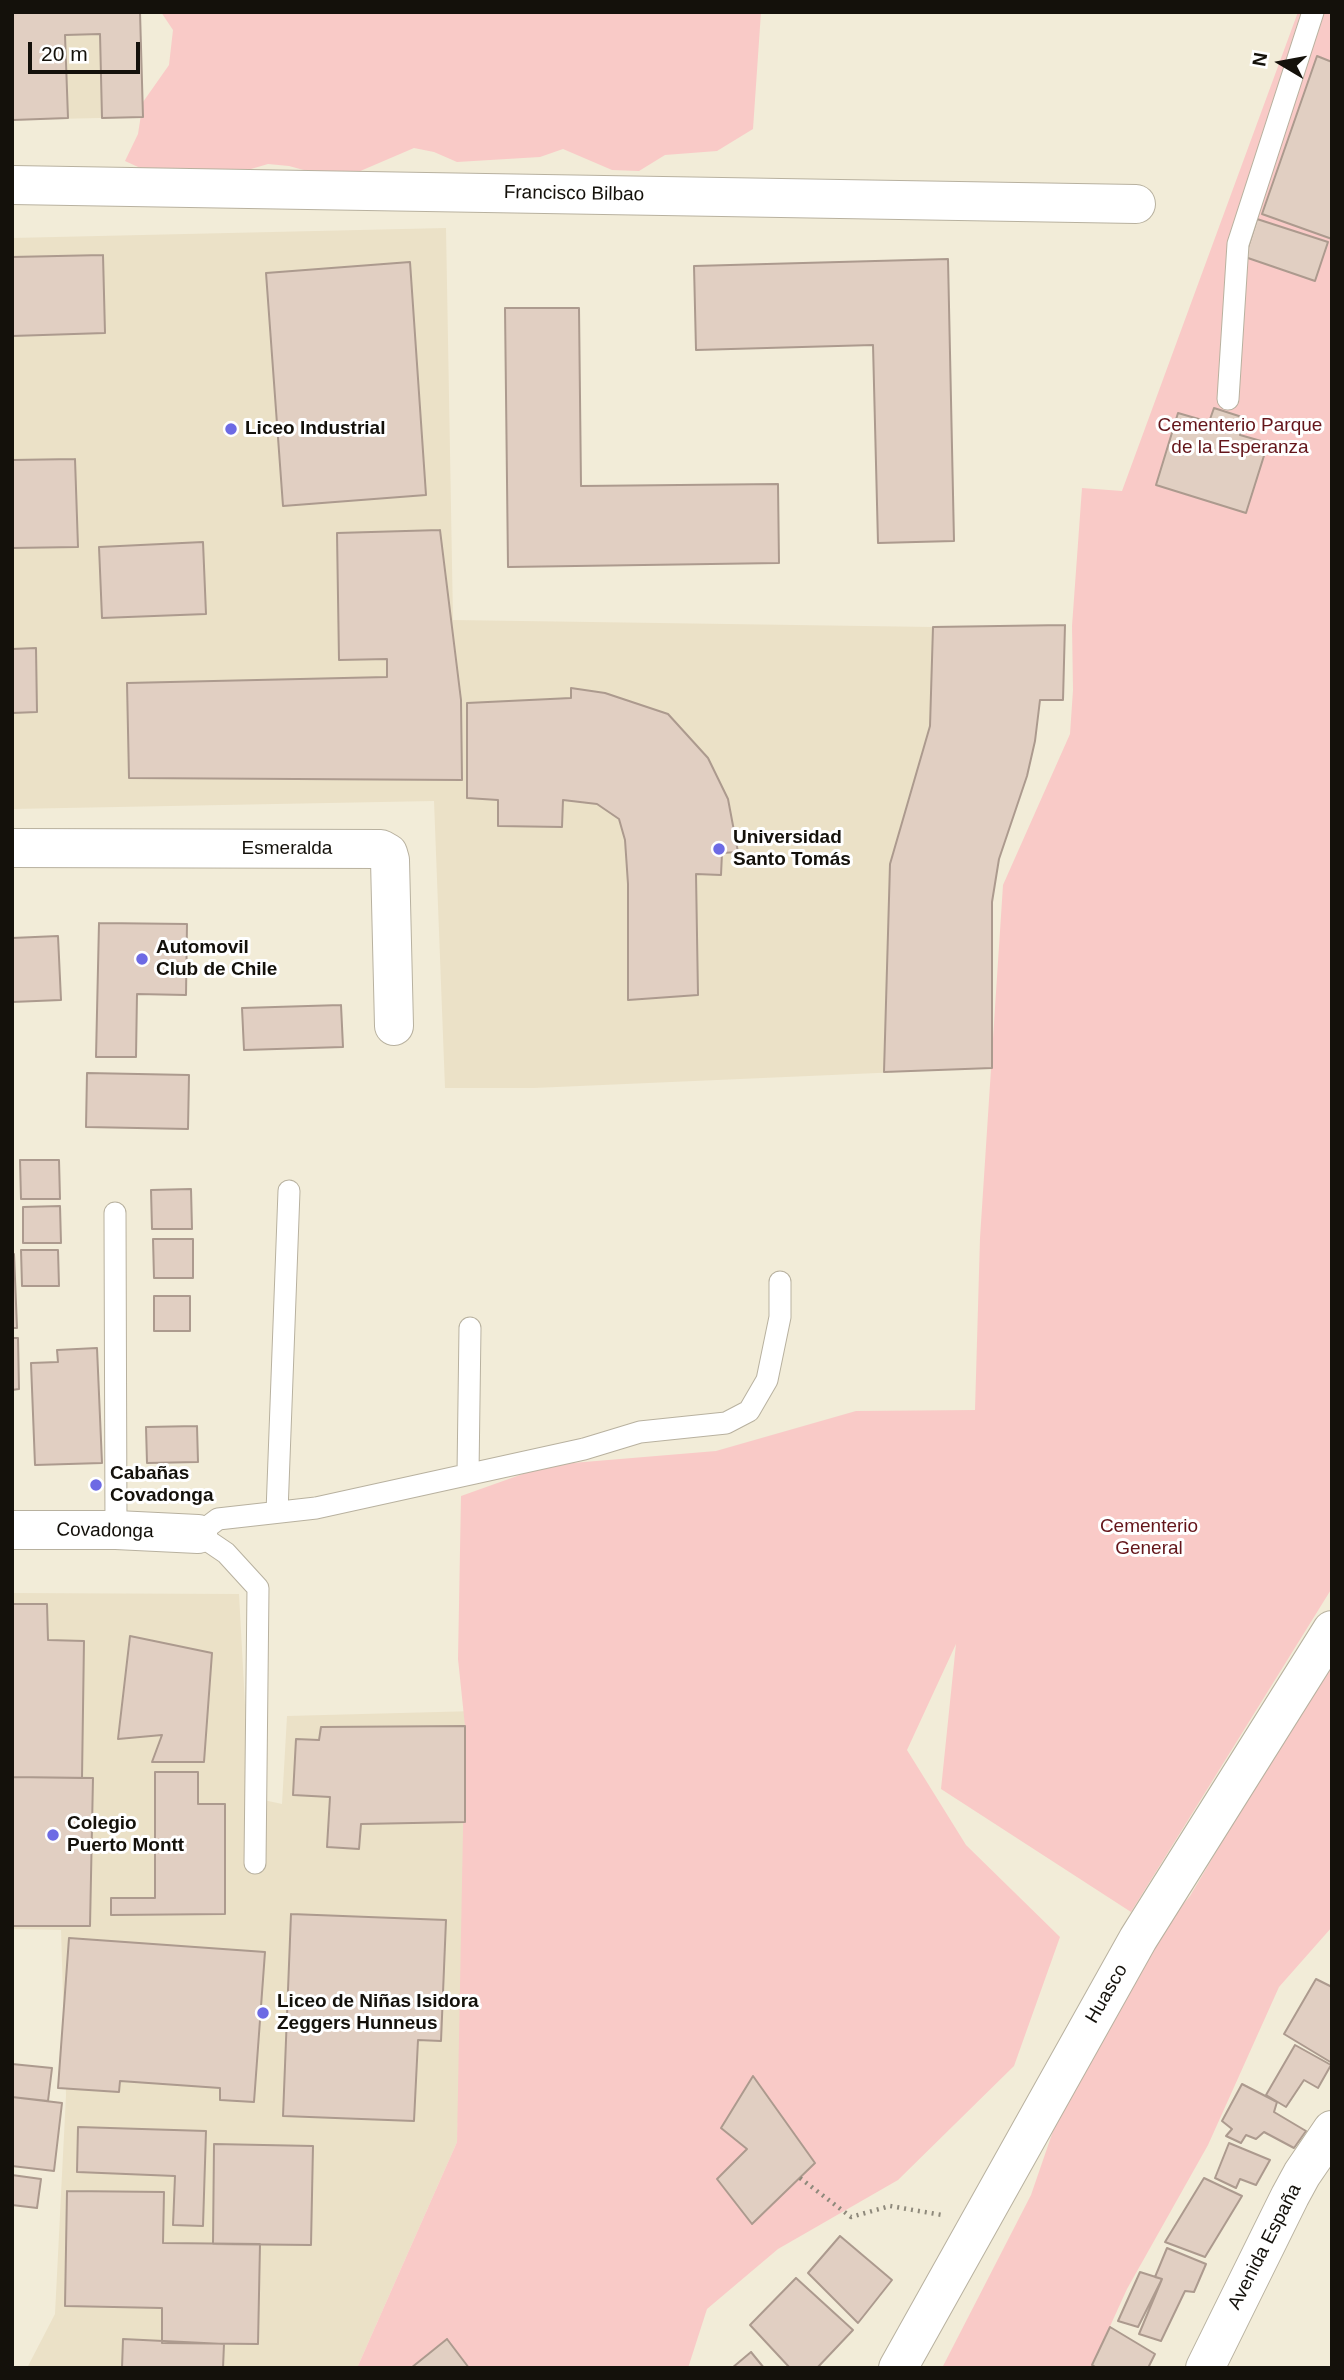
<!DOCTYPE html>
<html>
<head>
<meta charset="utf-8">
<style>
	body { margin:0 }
	#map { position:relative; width:1344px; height:2380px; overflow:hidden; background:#f2ecd8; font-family:Helvetica,sans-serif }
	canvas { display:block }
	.frame { position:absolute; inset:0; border:14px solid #14110b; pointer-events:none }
	.north { position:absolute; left:1246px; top:28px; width:70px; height:70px; -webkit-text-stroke:5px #fff; paint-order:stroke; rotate:280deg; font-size:19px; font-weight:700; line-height:28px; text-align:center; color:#14110b }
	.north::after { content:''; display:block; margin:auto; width:24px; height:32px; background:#14110b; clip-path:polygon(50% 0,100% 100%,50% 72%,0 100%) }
	.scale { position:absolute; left:28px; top:42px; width:112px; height:32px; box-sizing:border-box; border:4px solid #14110b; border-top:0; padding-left:9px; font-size:21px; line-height:24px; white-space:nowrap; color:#14110b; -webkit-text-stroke:5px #fff; paint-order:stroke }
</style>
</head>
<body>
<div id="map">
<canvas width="1344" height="2380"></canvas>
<div class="frame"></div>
<div class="north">N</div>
<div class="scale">20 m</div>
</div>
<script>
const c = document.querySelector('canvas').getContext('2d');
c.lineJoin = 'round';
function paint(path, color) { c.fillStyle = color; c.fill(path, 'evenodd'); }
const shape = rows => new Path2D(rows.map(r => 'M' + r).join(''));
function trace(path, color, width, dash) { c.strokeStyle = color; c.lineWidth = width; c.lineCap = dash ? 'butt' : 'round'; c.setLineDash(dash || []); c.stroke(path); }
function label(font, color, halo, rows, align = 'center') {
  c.font = font + ' Helvetica,sans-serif'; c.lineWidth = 6; c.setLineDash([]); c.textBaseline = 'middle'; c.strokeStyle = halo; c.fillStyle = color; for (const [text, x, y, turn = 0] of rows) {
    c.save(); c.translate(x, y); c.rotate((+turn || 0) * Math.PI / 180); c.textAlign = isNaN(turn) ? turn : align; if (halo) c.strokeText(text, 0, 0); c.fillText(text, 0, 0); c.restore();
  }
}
paint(shape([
	[12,12,140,12,143,117,12,120],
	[446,228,453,620,933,627,1065,625,1063,700,1040,700,1035,741,1027,776,999,859,992,902,992,1068,534,1088,445,1088,434,801,12,809,12,238],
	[12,1593,239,1594,250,1797,282,1804,287,1716,476,1711,457,2142,357,2368,27,2368,55,2314,66,2095,61,1930,12,1929]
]), '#ebe1c7');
paint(shape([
	[161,12,761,12,753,129,717,151,665,155,639,171,612,170,563,149,540,157,457,162,434,152,414,148,358,172,329,177,289,166,268,164,210,181,160,177,125,161,138,134,143,102,169,65,173,30],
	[1298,12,1332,12,1332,1588,1131,1912,941,1789,956,1644,907,1750,966,1845,1060,1937,1014,2066,898,2180,778,2249,707,2309,688,2368,357,2368,457,2142,465,1726,458,1659,461,1496,548,1465,716,1451,856,1411,975,1410,980,1238,1003,885,1070,734,1073,690,1072,626,1082,488,1122,491],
	[1332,1656,1332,1927,1279,1987,1208,2145,1127,2289,1091,2368,942,2368,1031,2195,1053,2131,1143,1951,1190,1896]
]), '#f9cac7');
const building = shape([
	[12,12,140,12,143,117,102,118,100,34,65,35,68,118,13,120,12,12],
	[1317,56,1332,62,1332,239,1262,214,1317,56],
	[1257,219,1328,242,1315,281,1245,257,1257,219],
	[103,255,105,333,12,336,12,257,103,255],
	[948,259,954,541,878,543,873,345,696,350,694,266,948,259],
	[410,262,426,495,283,506,266,273,410,262],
	[505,308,579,308,581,486,778,484,779,563,508,567,505,308],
	[1214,408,1245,418,1240,435,1268,443,1246,513,1156,485,1178,413,1209,422,1214,408],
	[75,459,78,547,12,548,12,460,75,459],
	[440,530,461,700,462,780,129,778,127,683,387,677,387,659,339,660,337,533,440,530],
	[203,542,206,614,102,618,99,547,203,542],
	[1065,625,1063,700,1040,700,1035,741,1027,776,999,859,992,902,992,1068,884,1072,890,864,930,726,933,627,1065,625],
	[36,648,37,712,12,713,12,649,36,648],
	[571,688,605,693,668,714,708,758,728,799,738,852,722,853,721,875,696,874,698,995,628,1000,628,884,625,840,619,819,597,804,563,800,562,827,498,826,498,800,467,798,467,703,571,698,571,688],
	[99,923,187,924,186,995,137,994,136,1057,96,1057,99,923],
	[58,936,61,1000,12,1002,12,938,58,936],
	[341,1005,343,1047,244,1050,242,1008,341,1005],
	[87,1073,189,1075,188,1129,86,1127,87,1073],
	[20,1160,59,1160,60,1199,21,1199,20,1160],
	[191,1189,192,1229,152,1229,151,1190,191,1189],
	[60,1206,61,1243,23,1243,23,1207,60,1206],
	[153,1239,193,1239,193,1278,154,1278,153,1239],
	[21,1250,58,1250,59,1286,22,1286,21,1250],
	[12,1254,14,1254,17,1328,12,1328,12,1254],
	[154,1296,190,1296,190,1331,154,1331,154,1296],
	[12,1338,18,1338,19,1389,12,1390,12,1338],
	[97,1348,102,1463,35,1465,31,1363,58,1362,57,1350,97,1348],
	[197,1426,198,1462,147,1463,146,1427,197,1426],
	[12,1604,47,1604,48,1640,84,1641,82,1778,12,1777,12,1604],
	[130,1636,212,1653,204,1762,152,1762,162,1735,118,1739,130,1636],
	[465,1726,465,1822,361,1824,359,1849,327,1847,330,1797,293,1795,296,1739,319,1740,321,1727,465,1726],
	[155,1772,198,1772,198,1804,225,1804,225,1914,111,1915,111,1898,155,1898,155,1772],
	[12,1777,93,1778,90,1926,12,1926,12,1777],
	[291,1914,446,1920,441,2041,418,2040,414,2121,283,2116,291,1914],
	[69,1938,265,1952,254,2102,220,2100,220,2088,120,2081,119,2092,58,2088,69,1938],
	[1316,1979,1332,1987,1332,2063,1284,2034,1316,1979],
	[1295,2045,1331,2065,1318,2088,1304,2080,1286,2107,1266,2095,1295,2045],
	[12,2064,52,2068,48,2101,12,2097,12,2064],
	[753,2076,815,2163,752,2224,717,2179,747,2149,721,2128,753,2076],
	[1242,2084,1277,2102,1274,2112,1306,2131,1294,2148,1264,2132,1256,2139,1246,2135,1241,2143,1226,2136,1232,2129,1222,2121,1242,2084],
	[12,2097,62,2103,54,2171,12,2166,12,2097],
	[78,2127,206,2131,203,2226,173,2225,175,2176,77,2172,78,2127],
	[1229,2143,1270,2160,1256,2185,1240,2179,1236,2188,1215,2178,1229,2143],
	[214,2144,313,2146,311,2245,213,2244,214,2144],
	[12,2175,41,2179,37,2208,12,2205,12,2175],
	[1204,2178,1242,2196,1205,2257,1165,2242,1204,2178],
	[67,2191,164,2192,163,2243,260,2244,258,2344,162,2343,162,2308,65,2306,67,2191],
	[840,2236,892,2280,858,2323,808,2273,840,2236],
	[1167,2248,1206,2264,1194,2292,1185,2291,1161,2341,1139,2334,1162,2279,1155,2277,1167,2248],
	[1140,2272,1162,2279,1138,2327,1118,2321,1140,2272],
	[796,2278,853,2330,817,2368,790,2368,750,2325,796,2278],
	[1110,2327,1155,2354,1148,2368,1097,2368,1092,2365,1110,2327],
	[123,2339,224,2344,223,2368,122,2368,123,2339],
	[447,2339,469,2368,411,2368,447,2339],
	[751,2352,764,2368,732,2368,751,2352]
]);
paint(building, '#e1cfc2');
trace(building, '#ac9a8e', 2);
const service = shape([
	[1228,399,1238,244,1313,12],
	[115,1213,116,1530],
	[468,1473,470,1328],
	[277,1512,289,1191],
	[255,1863,258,1588,226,1553,198,1534,218,1519,316,1508,584,1449,640,1432,726,1423,749,1411,767,1380,780,1317,780,1282]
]);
const minor = shape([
	[12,185,1136,204],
	[12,848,381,849,388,853,390,860,394,1026],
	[12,1530,116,1530,198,1534],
	[898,2368,1138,1939,1332,1630],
	[1205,2368,1290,2196,1302,2174,1332,2130]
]);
trace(service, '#b8b19f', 23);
trace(minor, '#b8b19f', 40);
trace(shape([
	[800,2178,851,2217,890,2206,942,2215]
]), '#8e897b', 4.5, [2, 5]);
trace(service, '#fff', 21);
trace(minor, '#fff', 38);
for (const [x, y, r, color] of [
	[231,429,7,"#6d6ae4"],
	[719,849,7,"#6d6ae4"],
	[142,959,7,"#6d6ae4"],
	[96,1485,7,"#6d6ae4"],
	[53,1835,7,"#6d6ae4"],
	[263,2013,7,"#6d6ae4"]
]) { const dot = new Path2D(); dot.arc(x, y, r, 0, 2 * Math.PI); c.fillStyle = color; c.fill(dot); trace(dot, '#fff', 2.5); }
label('19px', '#14110b', '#fff', [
	["Francisco Bilbao",574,194,1],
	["Esmeralda",287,849],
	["Covadonga",105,1531,1],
	["Huasco",1107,1994,-60],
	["Avenida España",1265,2247,-63]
]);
label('19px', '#64151a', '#fff', [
	["Cementerio Parque",1240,426],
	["de la Esperanza",1240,448],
	["Cementerio",1149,1527],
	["General",1149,1549]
]);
label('bold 19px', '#14110b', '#fff', [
	["Liceo Industrial",245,429],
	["Universidad",733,838],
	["Santo Tomás",733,860],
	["Automovil",156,948],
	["Club de Chile",156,970],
	["Cabañas",110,1474],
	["Covadonga",110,1496],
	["Colegio",67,1824],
	["Puerto Montt",67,1846],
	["Liceo de Niñas Isidora",277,2002],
	["Zeggers Hunneus",277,2024]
], 'left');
</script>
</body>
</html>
